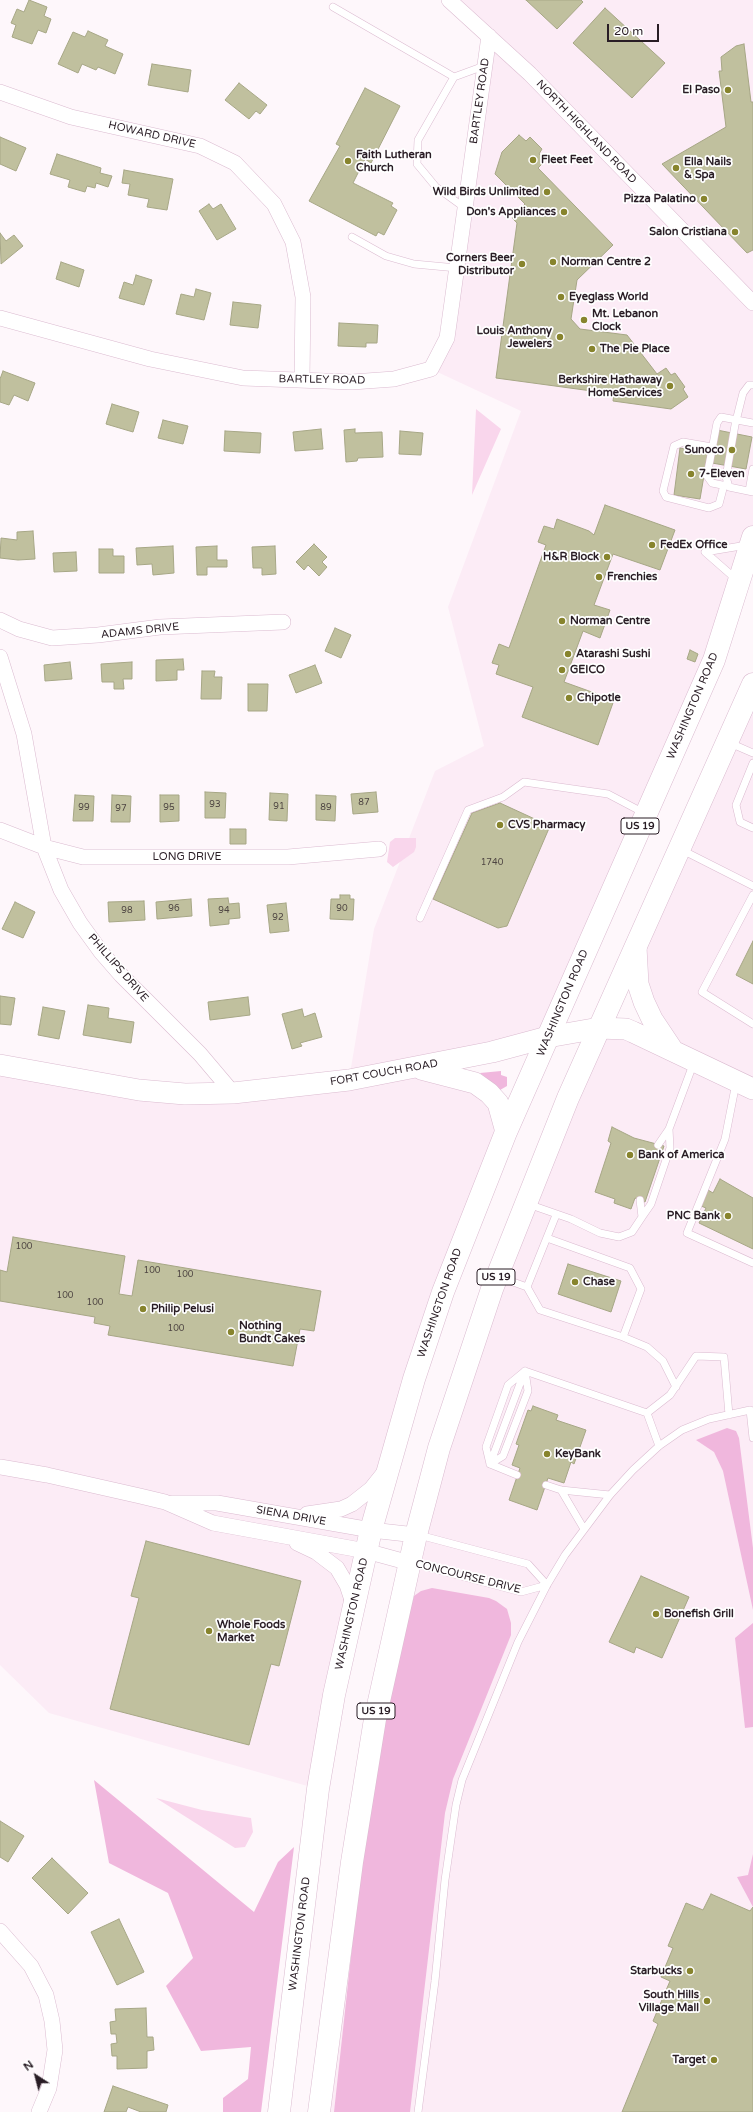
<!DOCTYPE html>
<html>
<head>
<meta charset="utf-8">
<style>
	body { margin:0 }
	#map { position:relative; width:753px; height:2112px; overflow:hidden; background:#fef7fb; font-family:"Varela Round",sans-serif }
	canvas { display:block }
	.north { position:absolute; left:16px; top:2056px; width:40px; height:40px; -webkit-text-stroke:3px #fff; paint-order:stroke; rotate:324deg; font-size:11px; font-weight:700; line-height:16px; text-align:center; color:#291d25 }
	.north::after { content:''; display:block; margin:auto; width:14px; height:18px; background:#291d25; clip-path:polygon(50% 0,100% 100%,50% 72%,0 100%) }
	.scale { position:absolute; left:607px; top:24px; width:52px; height:18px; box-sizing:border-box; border:2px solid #291d25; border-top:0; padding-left:5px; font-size:12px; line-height:14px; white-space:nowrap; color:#291d25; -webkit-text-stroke:3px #fff; paint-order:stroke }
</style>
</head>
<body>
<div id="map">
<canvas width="753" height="2112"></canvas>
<div class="north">N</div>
<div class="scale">20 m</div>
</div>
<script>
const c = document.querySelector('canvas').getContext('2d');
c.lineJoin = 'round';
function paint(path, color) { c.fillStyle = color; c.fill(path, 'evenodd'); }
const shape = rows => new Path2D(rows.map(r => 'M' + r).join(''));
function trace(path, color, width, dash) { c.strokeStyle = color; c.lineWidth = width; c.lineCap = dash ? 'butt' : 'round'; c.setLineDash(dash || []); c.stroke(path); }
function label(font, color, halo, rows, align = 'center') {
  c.font = font + ' "Varela Round",sans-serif'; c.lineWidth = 3.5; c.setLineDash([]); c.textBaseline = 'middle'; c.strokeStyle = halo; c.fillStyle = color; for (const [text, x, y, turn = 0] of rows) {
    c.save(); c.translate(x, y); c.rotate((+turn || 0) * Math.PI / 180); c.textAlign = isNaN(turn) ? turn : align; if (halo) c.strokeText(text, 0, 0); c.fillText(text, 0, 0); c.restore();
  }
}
paint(shape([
	[449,0,753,0,753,537,548,1037,417,1067,475,1083,502,1116,414,1379,318,1789,49,1713,0,1665,0,1065,139,1090,349,1080,374,929,435,771,484,746,448,607,521,411,431,369,447,338,489,36],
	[753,684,753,2112,319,2112,439,1448,599,1028,671,1049,637,970]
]), '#fcecf6');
paint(shape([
	[501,1071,501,1075,507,1077,507,1086,500,1090,480,1073],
	[727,1428,736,1431,739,1438,753,1548,753,1610,723,1471,714,1452,696,1440],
	[432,1588,489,1598,496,1601,507,1609,511,1623,511,1635,453,1779,445,1813,410,2112,334,2112,356,1910,376,1768,391,1679,414,1596,421,1591],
	[753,1623,753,1727,745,1728,735,1638],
	[94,1780,254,1912,278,1862,294,1847,261,2112,223,2112,223,2098,248,2079,251,2047,201,2051,166,1986,193,1958,168,1893,109,1863],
	[753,1854,753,1907,737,1877,748,1875]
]), '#f0b7dd');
paint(shape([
	[476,409,501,429,472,495],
	[395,838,416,838,416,847,414,852,393,867,387,862,390,842],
	[156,1798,202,1810,251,1818,253,1832,245,1847,235,1848]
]), '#f9d6ec');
const building = shape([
	[29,0,47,7,44,16,51,19,46,33,38,30,32,44,12,37,16,25,11,23,17,9,24,12,29,0],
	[526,0,581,0,583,2,557,29,526,0],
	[605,8,665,63,632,98,573,43,605,8],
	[88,31,108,40,105,46,123,54,115,74,98,67,96,70,82,64,78,73,58,64,73,32,85,37,88,31],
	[744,44,751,102,753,102,753,250,747,253,662,164,726,127,719,71,722,71,721,57,736,46,744,44],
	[152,64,191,70,188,92,148,85,152,64],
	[239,83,267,105,260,114,256,111,249,119,225,100,239,83],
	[365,88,400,106,371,163,365,159,353,183,393,203,391,206,397,210,384,235,378,232,376,236,309,201,340,146,336,144,365,88],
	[519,135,526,141,530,137,542,149,539,154,546,160,538,168,613,245,577,280,571,319,580,329,627,335,657,374,666,368,671,375,675,373,685,387,683,389,688,397,671,409,613,401,614,394,496,378,517,223,512,218,525,204,495,174,502,152,519,135],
	[0,137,26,148,16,171,0,164,0,137],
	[57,154,101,168,100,173,112,176,108,187,96,183,95,188,87,186,85,192,68,187,70,180,50,174,57,154],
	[124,170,173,179,167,210,147,207,149,199,128,195,130,184,122,183,124,170],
	[209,204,213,209,221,204,236,229,217,240,199,211,209,204],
	[0,233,6,241,14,235,23,246,1,264,0,233],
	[61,262,84,270,79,287,56,279,61,262],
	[136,275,152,280,144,305,119,298,124,282,133,285,136,275],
	[196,289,211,293,204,320,176,314,181,294,194,297,196,289],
	[233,302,261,305,258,328,230,325,233,302],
	[339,323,378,325,377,343,366,343,366,347,338,346,339,323],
	[3,371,35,383,28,401,14,395,9,405,0,402,0,379,3,371],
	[112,404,139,412,133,432,106,424,112,404],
	[163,420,188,426,183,444,158,438,163,420],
	[321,429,323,449,295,451,293,432,321,429],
	[355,429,355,433,382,432,383,457,358,458,357,461,346,462,344,430,355,429],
	[717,430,752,437,746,469,712,463,717,430],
	[225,431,261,433,260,453,224,451,225,431],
	[400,431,423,433,421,455,399,454,400,431],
	[680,448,708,452,700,499,674,495,680,448],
	[605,505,675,530,660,570,613,554,594,605,610,610,600,638,583,631,564,682,614,700,598,745,522,717,533,687,496,674,499,665,492,663,499,644,509,648,546,545,538,542,544,526,554,529,557,519,589,531,594,535,605,505],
	[33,531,35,559,18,560,0,558,1,538,17,540,17,532,33,531],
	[314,544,327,557,322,562,327,567,319,576,308,565,304,570,296,562,314,544],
	[173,546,174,573,153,575,152,564,137,565,136,548,173,546],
	[217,546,217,560,227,560,227,567,207,567,207,575,197,575,196,547,217,546],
	[275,546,276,574,262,575,262,568,253,568,252,547,275,546],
	[99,549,113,549,113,556,124,556,124,573,99,573,99,549],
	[76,552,77,571,54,572,53,553,76,552],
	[335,628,351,635,341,658,325,651,335,628],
	[690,650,698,654,695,662,687,659,690,650],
	[183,659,184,670,177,670,177,680,156,681,156,660,183,659],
	[70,662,72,679,45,681,44,665,70,662],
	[132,662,132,679,123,679,124,689,114,689,114,682,102,682,101,664,132,662],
	[315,665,322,683,296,693,289,675,315,665],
	[202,671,215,671,214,677,222,677,221,699,201,699,202,671],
	[248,684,268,684,267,711,248,711,248,684],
	[205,792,226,793,225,818,205,818,205,792],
	[376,792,378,812,353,814,351,794,376,792],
	[270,793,288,794,287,821,269,820,270,793],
	[75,795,94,796,93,821,73,821,75,795],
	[112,795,131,796,130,822,111,822,112,795],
	[160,795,179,795,179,821,160,822,160,795],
	[316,795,336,796,335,821,316,820,316,795],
	[500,803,550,826,507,926,498,928,433,899,472,813,500,803],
	[230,829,246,829,246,844,230,844,230,829],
	[340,895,350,895,350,899,354,899,353,920,330,919,331,899,340,899,340,895],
	[228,898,229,904,239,903,240,918,229,919,229,924,210,926,208,899,228,898],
	[191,899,192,916,157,919,156,902,191,899],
	[144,901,145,920,109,922,108,902,144,901],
	[15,902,35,912,23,938,2,929,15,902],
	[286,903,289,931,270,933,267,905,286,903],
	[753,941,753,984,736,975,753,941],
	[0,996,15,998,11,1025,0,1024,0,996],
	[248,997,250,1015,210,1020,208,1002,248,997],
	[88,1005,109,1008,108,1018,134,1022,131,1043,83,1035,88,1005],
	[43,1007,65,1011,59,1039,38,1035,43,1007],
	[302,1009,304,1017,315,1013,322,1037,300,1043,302,1046,292,1049,282,1014,302,1009],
	[612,1127,634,1138,664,1146,645,1202,635,1198,631,1209,614,1203,615,1199,595,1192,611,1143,608,1141,612,1127],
	[720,1179,753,1198,753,1249,699,1223,706,1208,701,1206,708,1190,713,1193,720,1179],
	[13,1237,125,1256,119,1294,132,1296,138,1260,321,1291,314,1331,300,1329,293,1366,108,1335,110,1326,94,1323,95,1317,0,1301,0,1270,7,1272,13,1237],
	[568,1264,621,1281,611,1312,558,1294,568,1264],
	[533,1406,558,1415,556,1420,586,1430,574,1464,571,1462,564,1483,548,1478,537,1510,509,1500,520,1468,512,1465,519,1445,516,1444,528,1410,531,1411,533,1406],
	[146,1541,301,1581,279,1666,271,1664,249,1745,110,1709,139,1598,131,1596,146,1541],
	[641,1576,689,1597,662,1658,636,1647,634,1653,609,1642,641,1576],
	[0,1821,24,1836,8,1862,0,1857,0,1821],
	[52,1858,88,1893,68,1914,32,1878,52,1858],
	[711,1894,750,1911,753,1907,753,2112,622,2112,658,2024,653,2021,670,1981,661,1977,673,1948,668,1946,686,1903,703,1910,711,1894],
	[119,1919,144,1972,117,1985,91,1932,119,1919],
	[146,2008,147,2037,153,2037,154,2050,147,2051,147,2068,117,2069,117,2056,112,2056,111,2044,117,2043,116,2034,111,2034,110,2022,116,2021,115,2009,146,2008],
	[113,2086,168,2105,166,2112,141,2112,128,2107,126,2112,104,2112,113,2086]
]);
paint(building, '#c0c09e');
trace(building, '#a7a786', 1);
const lane = shape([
	[333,7,454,77],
	[465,208,436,187,417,164,418,140,454,77,484,66],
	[352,237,386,256,414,264,457,268],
	[753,385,749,385,743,393,735,425,726,477,729,487,753,492],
	[712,447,683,442,674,446,663,491,666,497,709,508,719,504,724,485],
	[727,486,712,483,707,476,717,423,721,417,753,423],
	[749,491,753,469],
	[737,580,705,552,747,545],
	[730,743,753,753],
	[753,763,736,805,740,822,753,828],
	[682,850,753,886],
	[753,895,702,992,753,1024],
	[420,918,468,810,503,797,524,782,608,794,644,813],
	[736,1083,725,1139,687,1233,753,1263],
	[658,1145,669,1129,694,1062],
	[528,1204,571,1219,600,1233,619,1237,632,1232,642,1217,640,1200],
	[642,1217,651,1204,670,1148,669,1129],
	[499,1277,527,1287,540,1310,623,1337,641,1289,630,1268,547,1238],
	[527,1287,556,1215],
	[623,1337,647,1347,663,1361,676,1387],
	[525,1371,647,1413,659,1446],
	[750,1410,753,1438],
	[647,1413,670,1395,696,1356,724,1357,729,1415],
	[490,1464,486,1447,508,1385,525,1371],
	[490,1464,503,1456,528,1391,525,1371],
	[490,1464,524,1373],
	[490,1464,517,1475],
	[546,1485,561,1490,610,1495],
	[561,1490,584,1529],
	[412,1563,521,1592,547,1585,528,1564,419,1535],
	[418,2112,435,1981,445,1880,456,1805,462,1780,518,1642,547,1585,565,1555,610,1495,633,1470,659,1446,682,1430,709,1419,750,1410,753,1411]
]);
const street = shape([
	[449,0,530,74,753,303],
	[0,92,71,117,200,146,235,163,274,204,293,242,303,297,302,380],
	[0,318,150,359,243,378,352,382,394,379,431,369,447,338,489,36],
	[0,620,19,629,52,638,98,635,160,627,283,622],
	[0,657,24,734,44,847,61,890,80,923,101,952,121,975,200,1054,233,1093],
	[0,830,44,847,83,857,288,857,379,849],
	[0,1467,47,1475,140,1496,165,1502,213,1523,366,1551,410,1563],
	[172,1503,217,1503,371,1530,416,1535],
	[307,1514,341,1509,352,1504,371,1489,383,1474],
	[297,1543,316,1552,337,1568,347,1585,353,1603],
	[0,1931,31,1966,46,1995,52,2021,55,2050,49,2088,39,2112]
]);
const secondary = shape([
	[636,947,638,984,644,1002,652,1019,672,1049],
	[0,1065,139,1090,185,1094,233,1093,349,1080,492,1052,548,1037,599,1028,626,1029,633,1032,753,1089],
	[421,1069,475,1083,489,1093,498,1103,506,1132]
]);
const primary = shape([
	[279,2112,318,1789,334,1695,371,1530,414,1379,443,1292,506,1132,714,660,753,537],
	[319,2112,352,1862,375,1719,416,1535,439,1448,492,1289,568,1098,753,684]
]);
trace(lane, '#dbbbd0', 8);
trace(street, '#dbbbd0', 16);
trace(secondary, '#dbbbd0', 22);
trace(primary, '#dbbbd0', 23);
trace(lane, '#fff', 7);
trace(street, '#fff', 15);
trace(secondary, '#fff', 21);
trace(primary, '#fff', 22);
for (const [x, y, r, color] of [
	[728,90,4,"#87842d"],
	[533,160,4,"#87842d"],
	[348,161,4,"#87842d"],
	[676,168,4,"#87842d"],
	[547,192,4,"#87842d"],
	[704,199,4,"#87842d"],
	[564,212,4,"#87842d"],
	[735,232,4,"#87842d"],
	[553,262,4,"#87842d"],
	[522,264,4,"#87842d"],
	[561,297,4,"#87842d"],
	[584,320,4,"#87842d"],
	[560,337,4,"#87842d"],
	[592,349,4,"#87842d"],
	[670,386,4,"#87842d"],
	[732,450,4,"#87842d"],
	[691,474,4,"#87842d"],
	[652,545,4,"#87842d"],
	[607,557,4,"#87842d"],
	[599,577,4,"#87842d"],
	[562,621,4,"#87842d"],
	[568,654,4,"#87842d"],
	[562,670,4,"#87842d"],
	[569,698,4,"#87842d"],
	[500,825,4,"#87842d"],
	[630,1155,4,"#87842d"],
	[728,1216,4,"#87842d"],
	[575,1282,4,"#87842d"],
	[143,1309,4,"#87842d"],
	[231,1332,4,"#87842d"],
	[547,1454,4,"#87842d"],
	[656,1614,4,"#87842d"],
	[209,1631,4,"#87842d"],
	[690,1971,4,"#87842d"],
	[707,2001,4,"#87842d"],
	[714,2060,4,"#87842d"]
]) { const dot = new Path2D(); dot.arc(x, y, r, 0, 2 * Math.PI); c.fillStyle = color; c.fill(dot); trace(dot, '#fff', 1.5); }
label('9px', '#4f4643', null, [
	["87",364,803],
	["93",215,805],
	["91",279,807],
	["99",84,808],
	["95",169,808],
	["89",326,808],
	["97",121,809],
	["1740",492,863],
	["96",174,909],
	["90",342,909],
	["98",127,911],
	["94",224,911],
	["92",278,918],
	["100",24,1247],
	["100",152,1271],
	["100",185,1275],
	["100",65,1296],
	["100",95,1303],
	["100",176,1329]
]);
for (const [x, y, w] of [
	[640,826,38],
	[496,1277,38],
	[376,1711,38]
]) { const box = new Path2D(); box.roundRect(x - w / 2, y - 8, w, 16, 3); c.fillStyle = '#fff'; c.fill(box); trace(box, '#291d25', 1); }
label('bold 10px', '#291d25', null, [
	["US 19",640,826],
	["US 19",496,1277],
	["US 19",376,1711]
]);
label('bold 11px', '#291d25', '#fff', [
	["El Paso",720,90,"right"],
	["Faith Lutheran",356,155],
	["Church",356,168],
	["Fleet Feet",541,160],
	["Ella Nails",684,162],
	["& Spa",684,175],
	["Wild Birds Unlimited",539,192,"right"],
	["Pizza Palatino",696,199,"right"],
	["Don's Appliances",556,212,"right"],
	["Salon Cristiana",727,232,"right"],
	["Corners Beer",514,258,"right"],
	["Distributor",514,271,"right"],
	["Norman Centre 2",561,262],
	["Eyeglass World",569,297],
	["Mt. Lebanon",592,314],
	["Clock",592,327],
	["Louis Anthony",552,331,"right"],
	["Jewelers",552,344,"right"],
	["The Pie Place",600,349],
	["Berkshire Hathaway",662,380,"right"],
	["HomeServices",662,393,"right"],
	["Sunoco",724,450,"right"],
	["7-Eleven",699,474],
	["FedEx Office",660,545],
	["H&R Block",599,557,"right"],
	["Frenchies",607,577],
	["Norman Centre",570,621],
	["Atarashi Sushi",576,654],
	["GEICO",570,670],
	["Chipotle",577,698],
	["CVS Pharmacy",508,825],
	["Bank of America",638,1155],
	["PNC Bank",720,1216,"right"],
	["Chase",583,1282],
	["Philip Pelusi",151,1309],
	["Nothing",239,1326],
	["Bundt Cakes",239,1339],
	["KeyBank",555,1454],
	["Bonefish Grill",664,1614],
	["Whole Foods",217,1625],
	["Market",217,1638],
	["Starbucks",682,1971,"right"],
	["South Hills",699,1995,"right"],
	["Village Mall",699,2008,"right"],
	["Target",706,2060,"right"]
], 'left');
label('11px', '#291d25', '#fff', [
	["BARTLEY ROAD",480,101,-82],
	["NORTH HIGHLAND ROAD",586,132,46],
	["HOWARD DRIVE",152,135,13],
	["BARTLEY ROAD",322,380,1],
	["ADAMS DRIVE",140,631,-6],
	["WASHINGTON ROAD",693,706,-67],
	["LONG DRIVE",187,857],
	["PHILLIPS DRIVE",118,968,49],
	["WASHINGTON ROAD",563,1003,-67],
	["FORT COUCH ROAD",384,1073,-10],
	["WASHINGTON ROAD",440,1303,-71],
	["SIENA DRIVE",291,1516,10],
	["CONCOURSE DRIVE",468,1577,14],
	["WASHINGTON ROAD",352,1614,-77],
	["WASHINGTON ROAD",300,1934,-83]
]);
</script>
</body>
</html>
